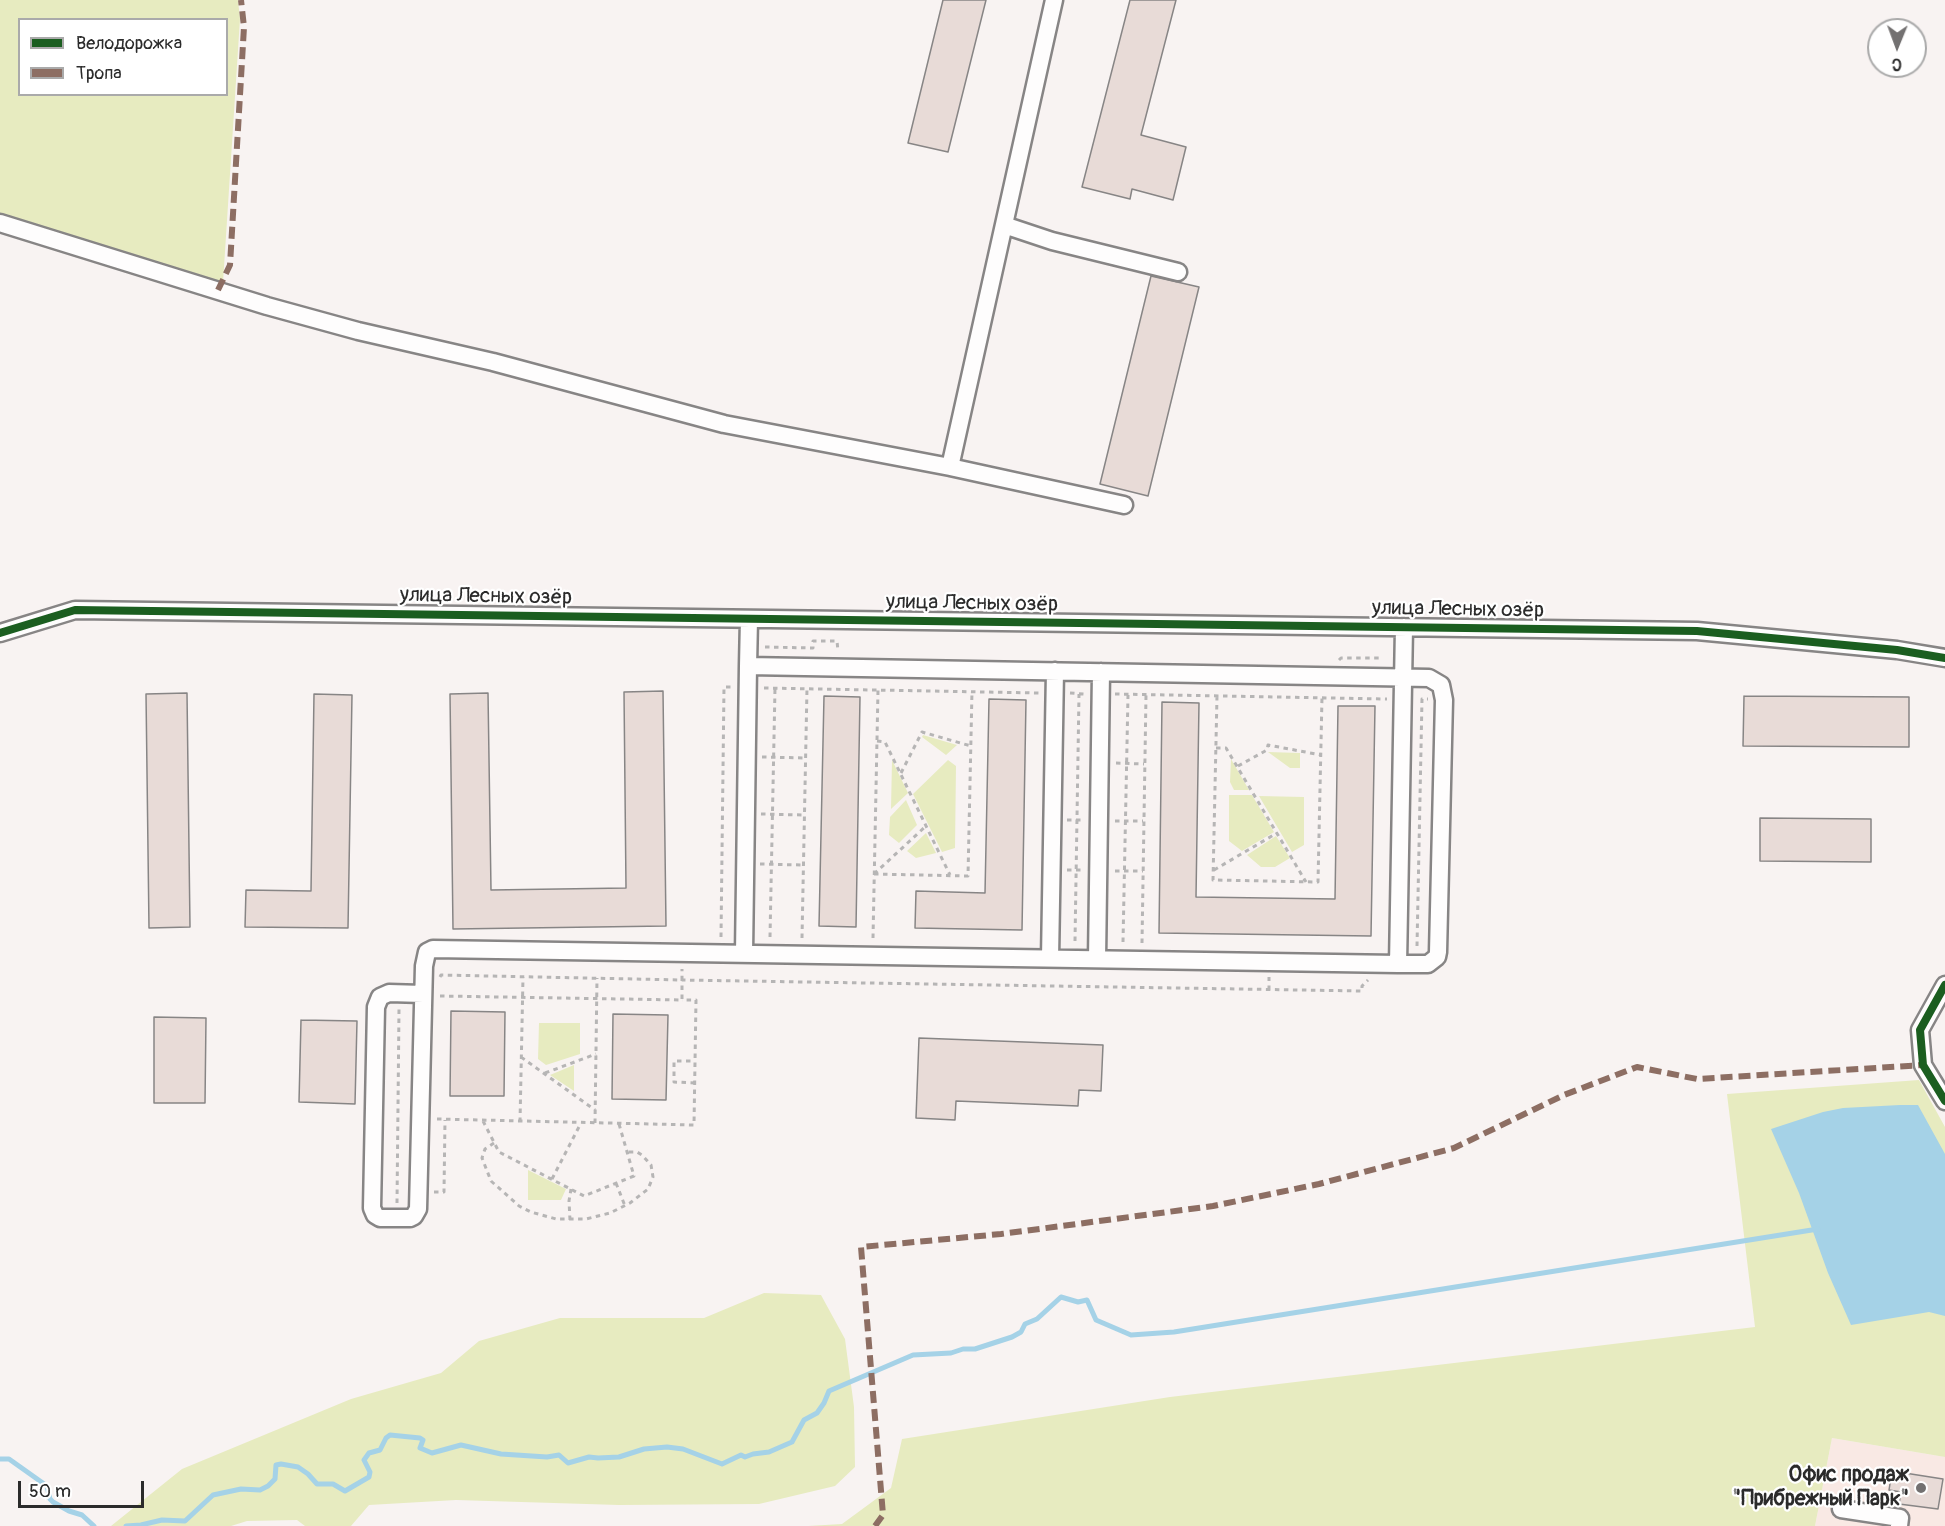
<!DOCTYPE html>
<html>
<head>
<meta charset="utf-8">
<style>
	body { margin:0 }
	#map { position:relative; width:1945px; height:1526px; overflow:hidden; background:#f8f3f2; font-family:Pangolin,sans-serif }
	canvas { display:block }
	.legend { position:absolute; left:18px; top:18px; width:210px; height:78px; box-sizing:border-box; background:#fff; border:2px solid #aaa; margin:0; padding:8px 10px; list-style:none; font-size:18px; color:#2b2b2b }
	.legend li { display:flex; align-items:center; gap:12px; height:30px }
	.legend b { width:30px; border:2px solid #aaa }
	.north { position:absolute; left:1867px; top:18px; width:60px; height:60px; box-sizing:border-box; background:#fff; border:2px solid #aaa; border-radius:50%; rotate:181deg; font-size:16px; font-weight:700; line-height:24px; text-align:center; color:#2b2b2b }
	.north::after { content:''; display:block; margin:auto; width:21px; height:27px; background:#737171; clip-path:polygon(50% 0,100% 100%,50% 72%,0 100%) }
	.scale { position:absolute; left:18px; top:1481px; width:126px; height:27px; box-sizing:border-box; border:3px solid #2b2b2b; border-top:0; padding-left:8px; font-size:18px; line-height:21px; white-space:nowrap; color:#2b2b2b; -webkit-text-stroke:4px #fff; paint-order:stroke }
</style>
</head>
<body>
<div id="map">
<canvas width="1945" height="1526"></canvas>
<ul class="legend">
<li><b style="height:8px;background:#1b5e20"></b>Велодорожка</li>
<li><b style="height:8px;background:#8d6e63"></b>Тропа</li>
</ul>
<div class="north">С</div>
<div class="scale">50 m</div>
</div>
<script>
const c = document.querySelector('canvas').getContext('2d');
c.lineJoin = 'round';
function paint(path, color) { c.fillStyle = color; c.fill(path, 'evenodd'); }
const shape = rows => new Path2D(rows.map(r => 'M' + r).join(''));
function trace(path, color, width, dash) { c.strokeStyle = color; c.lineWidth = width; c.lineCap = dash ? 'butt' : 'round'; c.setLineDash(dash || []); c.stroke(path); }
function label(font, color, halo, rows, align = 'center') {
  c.font = font + ' Pangolin,sans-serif'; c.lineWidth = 4.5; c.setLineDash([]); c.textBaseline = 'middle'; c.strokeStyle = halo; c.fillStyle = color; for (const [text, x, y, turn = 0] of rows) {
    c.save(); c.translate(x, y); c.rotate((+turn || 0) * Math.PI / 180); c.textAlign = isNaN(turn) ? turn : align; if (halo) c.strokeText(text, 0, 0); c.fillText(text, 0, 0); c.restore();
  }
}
paint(shape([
	[1832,1438,1945,1457,1945,1526,1815,1526]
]), '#f9e9e4');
paint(shape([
	[0,0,238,0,240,19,222,298,196,293,0,233],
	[20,20,226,20,226,94,20,94],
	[923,735,957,745,946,755,922,737],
	[1268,752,1300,753,1300,768,1290,768],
	[1231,759,1249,790,1234,790,1230,782],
	[892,760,908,793,891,809],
	[948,760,956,766,955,848,942,852,913,794],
	[1229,795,1252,795,1274,832,1242,851,1229,841],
	[1259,796,1304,797,1304,845,1292,852],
	[906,800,917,825,899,843,889,835,890,817],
	[926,833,936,853,916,858,907,851],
	[1276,836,1290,858,1275,867,1261,867,1247,855],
	[539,1023,580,1023,580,1054,546,1065,538,1059],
	[574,1065,574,1091,550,1075],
	[1919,1080,1945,1127,1945,1457,1832,1438,1815,1526,808,1526,842,1524,891,1488,902,1439,1170,1397,1755,1327,1727,1094],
	[528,1170,566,1189,561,1200,528,1200],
	[764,1293,821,1295,845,1339,854,1407,855,1467,835,1486,759,1504,619,1505,456,1500,369,1505,351,1526,305,1526,297,1520,247,1521,231,1526,111,1526,182,1469,351,1399,441,1373,479,1341,560,1318,704,1318]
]), '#e7ebc0');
paint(shape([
	[1900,1105,1918,1105,1945,1154,1945,1316,1929,1312,1851,1325,1828,1273,1799,1193,1771,1129,1823,1112,1843,1108]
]), '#a5d2e7');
trace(shape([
	[0,1459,9,1459,47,1486,50,1499,53,1502,69,1511,82,1515,94,1526],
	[126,1526,141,1525,162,1520,185,1521,213,1495,241,1489,260,1490,268,1486,275,1479,276,1465,281,1464,298,1467,308,1474,317,1484,333,1484,345,1491,369,1477,370,1472,364,1460,369,1453,380,1450,386,1438,390,1435,420,1438,423,1440,420,1448,432,1453,461,1445,501,1454,547,1457,559,1455,568,1463,589,1457,598,1458,619,1457,644,1449,667,1447,683,1449,722,1464,741,1455,745,1457,753,1454,769,1452,792,1442,804,1420,817,1413,824,1403,829,1391,913,1355,951,1353,963,1349,975,1349,1012,1337,1021,1332,1025,1324,1037,1319,1061,1297,1078,1302,1087,1300,1096,1320,1131,1335,1174,1332,1818,1229]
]), '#a5d2e7', 5);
const building = shape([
	[943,0,986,0,948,152,908,143,943,0],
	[1130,0,1176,0,1141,135,1186,147,1173,200,1132,189,1130,199,1082,187,1130,0],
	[1151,276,1199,287,1148,496,1100,484,1151,276],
	[663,691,666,926,453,929,450,694,488,693,491,890,626,888,624,692,663,691],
	[187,693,190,927,149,928,146,694,187,693],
	[314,694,352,695,348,928,245,927,246,890,311,891,314,694],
	[824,696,860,697,856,927,819,926,824,696],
	[1744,696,1909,697,1909,747,1743,746,1744,696],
	[989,699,1026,700,1022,930,915,928,916,891,985,893,989,699],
	[1162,702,1199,703,1196,897,1335,899,1338,706,1375,706,1371,936,1159,933,1162,702],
	[1760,818,1871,819,1871,862,1760,861,1760,818],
	[451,1011,505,1012,504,1096,450,1096,451,1011],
	[613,1014,668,1015,666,1100,612,1099,613,1014],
	[154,1017,206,1018,205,1103,154,1103,154,1017],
	[301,1020,357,1021,355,1104,299,1102,301,1020],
	[919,1038,1103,1045,1101,1091,1079,1090,1078,1106,956,1101,955,1120,916,1118,919,1038],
	[1892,1471,1943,1479,1938,1509,1899,1504,1901,1492,1889,1490,1892,1471]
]);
paint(building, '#e8dbd7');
trace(building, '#878585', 1.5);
const minor = shape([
	[1054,0,950,467,1124,505],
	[0,223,267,306,358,331,493,362,724,424,950,467],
	[1004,225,1052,241,1178,272],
	[0,633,75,610,1697,631,1897,650,1945,658],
	[748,666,749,619],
	[744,953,748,666,1429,678,1441,685,1444,700,1438,952,1437,957,1428,964,1398,964],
	[1050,958,1055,671],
	[1097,959,1101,672],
	[1945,985,1920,1030,1923,1065,1945,1101],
	[423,994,389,993,380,997,376,1007,372,1208,375,1215,380,1218,410,1218,414,1216,418,1209,424,966,427,952,433,949,1398,964,1404,627],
	[1841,1509,1900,1518,1899,1526]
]);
trace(minor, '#878585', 21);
trace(shape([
	[765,647,813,648,813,641,837,641,838,651],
	[1339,660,1341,658,1380,658,1380,661],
	[764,688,1039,693],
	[1070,693,1084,694],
	[1115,694,1387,699],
	[1217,696,1213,880,1318,882,1322,697],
	[877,741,885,742,950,875],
	[1216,748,1226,748,1306,882],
	[762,757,806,758],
	[1116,763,1144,764],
	[1238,766,1267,750,1268,745,1321,755],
	[901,773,922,732,971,746],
	[761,814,804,815],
	[1067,820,1085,820],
	[1115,821,1143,821],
	[760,864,803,865],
	[1067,870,1084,870],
	[1214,870,1277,833],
	[1115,871,1143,871],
	[874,874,968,876,972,691],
	[874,874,926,826],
	[721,937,724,687,733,687],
	[770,937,775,688],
	[802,938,807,688],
	[873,938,878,690],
	[1075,941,1079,694],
	[1123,942,1128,695],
	[1142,943,1146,695],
	[1417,946,1422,699,1428,699],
	[440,977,441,975,682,980,682,969],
	[1269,990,1269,977],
	[440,996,682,1000,682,980,1362,991,1362,986,1368,980],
	[521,1057,595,1110],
	[545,1073,596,1054],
	[695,1083,674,1082,674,1061,695,1061],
	[437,1119,694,1125,696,1000,682,1000],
	[483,1121,499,1152,584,1196,634,1176,619,1124],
	[520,1122,523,977],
	[595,1123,597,978],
	[494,1143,485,1149,482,1158,491,1181,519,1206,531,1212,556,1219,586,1219,610,1213,630,1203,648,1189,653,1177,651,1165,642,1155,637,1152,627,1152],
	[552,1179,581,1123],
	[616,1183,625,1206],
	[434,1192,444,1192,445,1120],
	[397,1203,399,1009],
	[570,1220,569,1201,571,1189]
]), '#b6b5b5', 3, [4.5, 4.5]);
trace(minor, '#fefdfd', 16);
trace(shape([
	[218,290,230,265,244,27,241,0],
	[875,1526,883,1515,861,1247,1001,1234,1213,1206,1319,1184,1454,1148,1564,1095,1637,1067,1697,1079,1923,1065]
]), '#8d6e63', 6, [12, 6]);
trace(shape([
	[0,633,75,610,1697,631,1897,650,1945,658],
	[1945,985,1920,1030,1923,1065,1945,1101]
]), '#1b5e20', 8);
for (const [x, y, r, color] of [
	[1921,1488,6,"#737171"]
]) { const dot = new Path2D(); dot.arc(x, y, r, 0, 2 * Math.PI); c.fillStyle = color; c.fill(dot); trace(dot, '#fff', 2); }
label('21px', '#2b2b2b', '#fff', [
	["улица Лесных озёр",486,597,1],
	["улица Лесных озёр",972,604,1],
	["улица Лесных озёр",1458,610,1]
]);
label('bold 21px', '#2b2b2b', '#fff', [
	["Офис продаж",1909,1476],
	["\"Прибрежный Парк\"",1909,1500]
], 'right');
</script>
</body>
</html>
